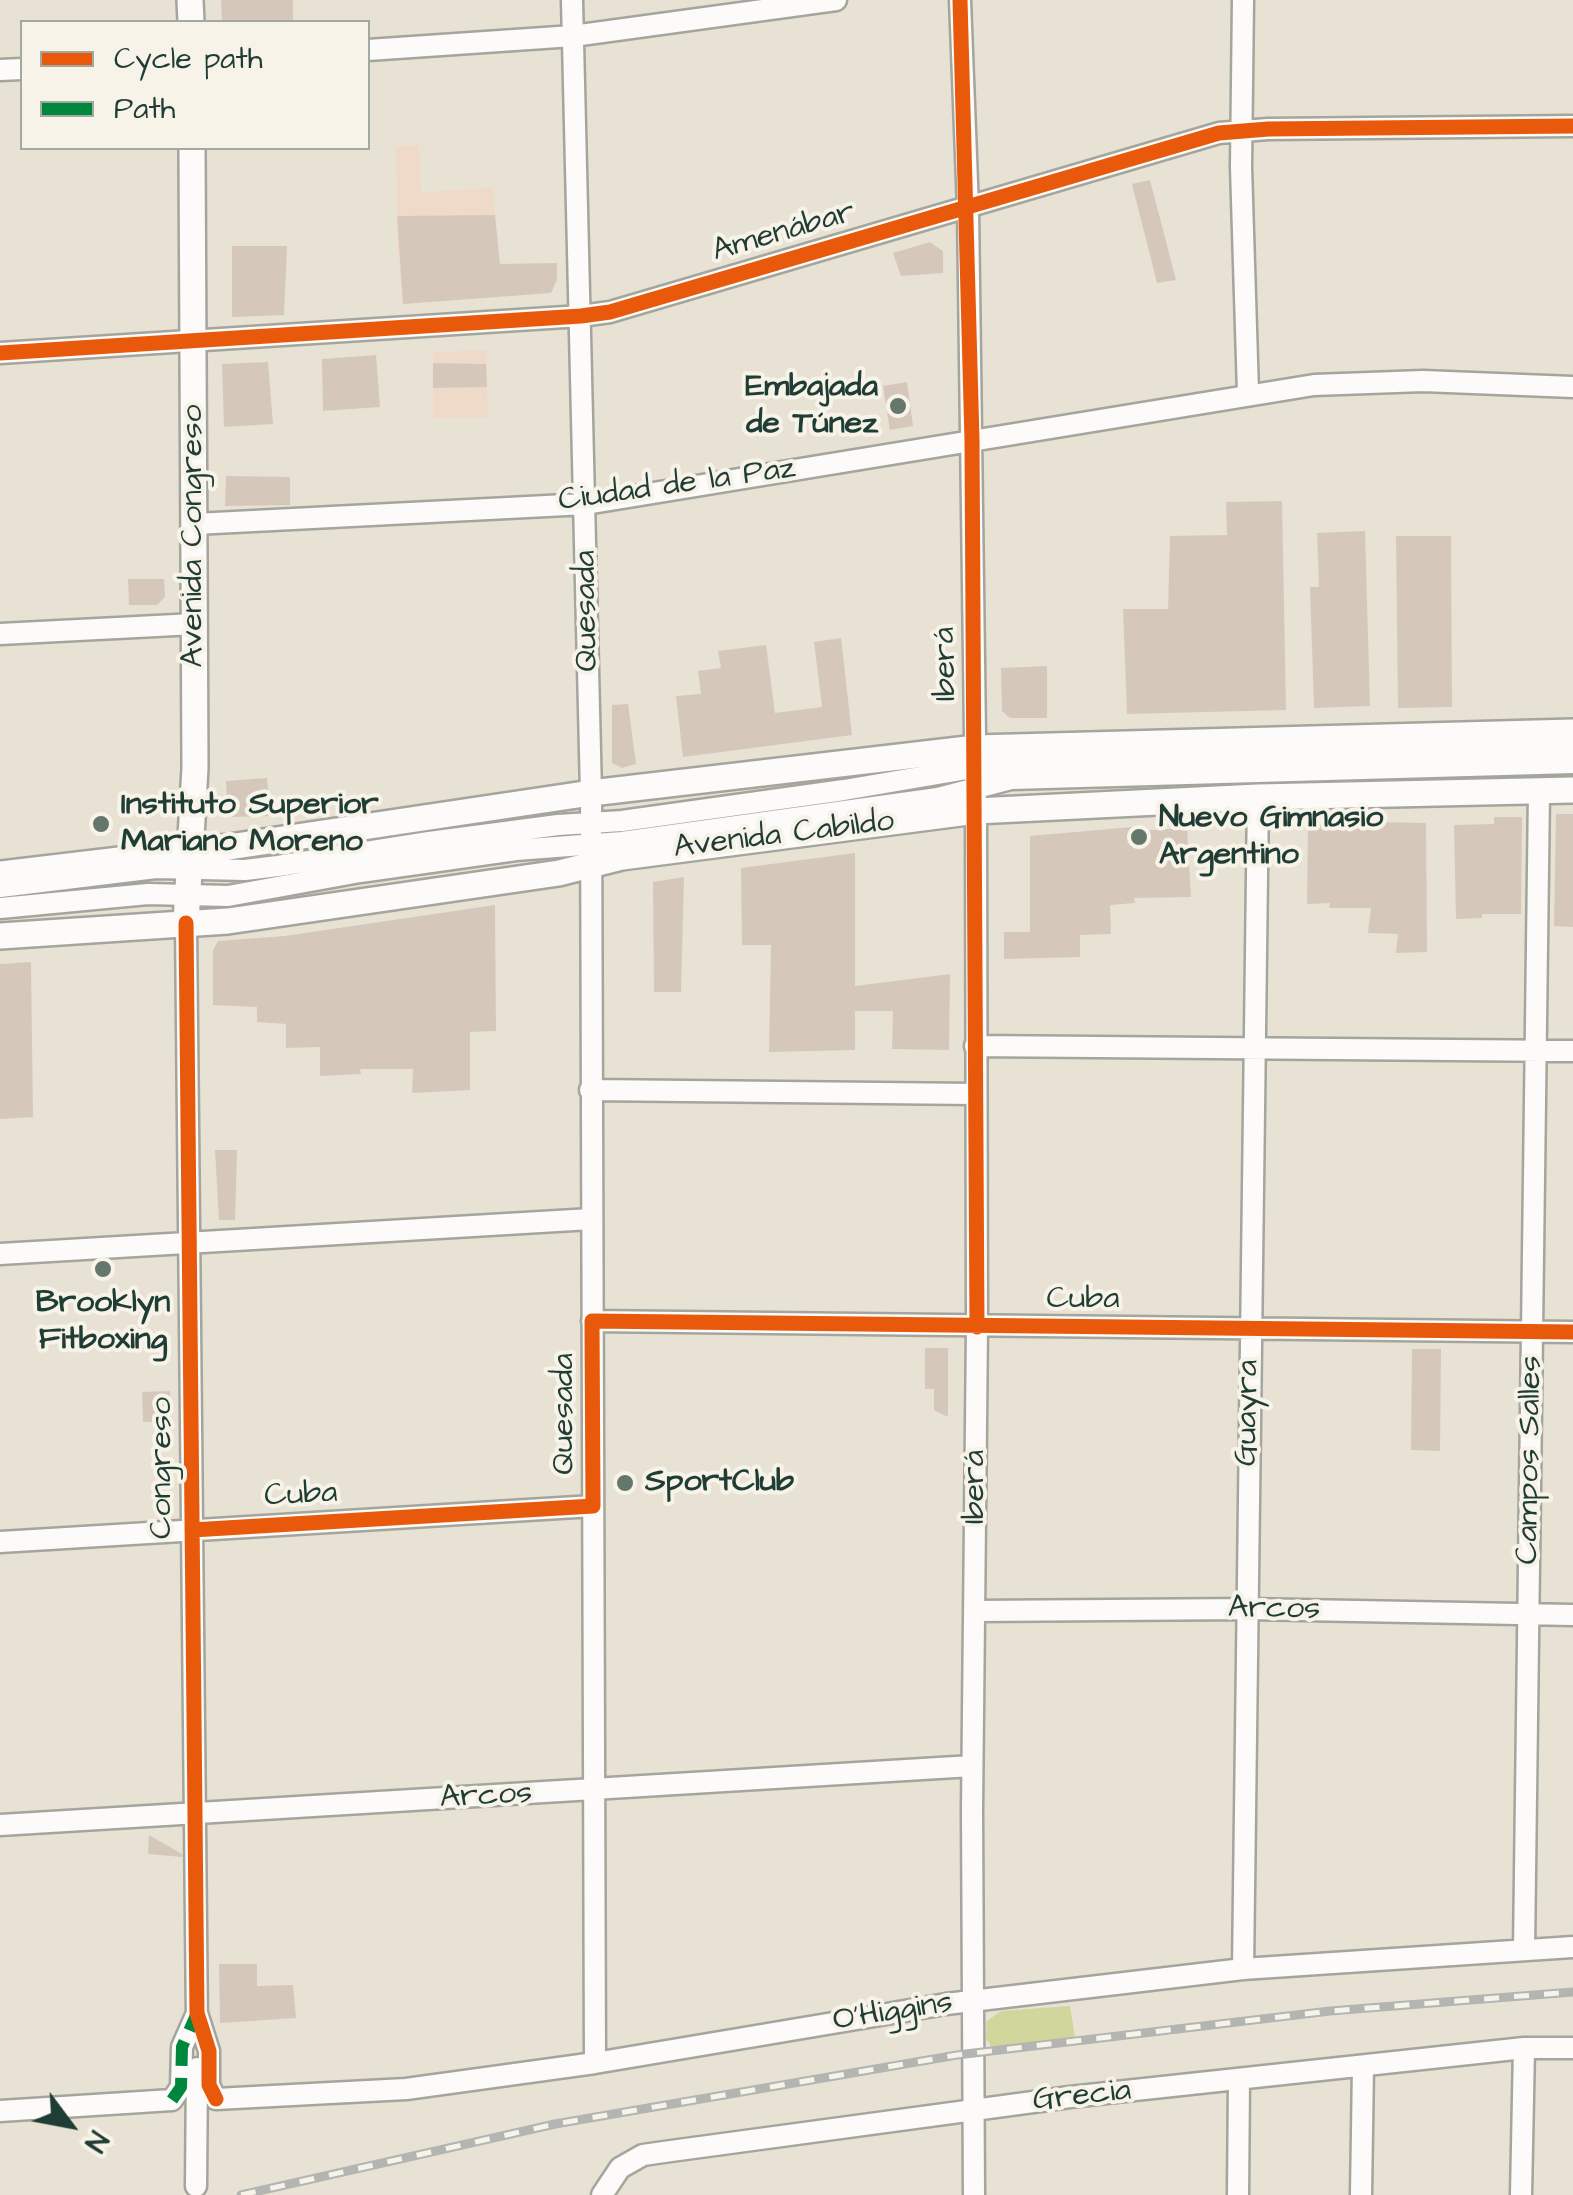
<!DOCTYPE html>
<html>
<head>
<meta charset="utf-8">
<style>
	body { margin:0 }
	#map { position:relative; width:1573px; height:2195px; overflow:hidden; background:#e8e2d4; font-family:"Architects Daughter",sans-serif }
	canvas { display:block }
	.legend { position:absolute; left:20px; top:20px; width:350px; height:130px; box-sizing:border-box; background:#f7f3e8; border:2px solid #a1aaa0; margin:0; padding:12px 18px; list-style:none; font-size:30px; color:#1f3d34 }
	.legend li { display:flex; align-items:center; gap:20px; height:50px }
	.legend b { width:50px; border:2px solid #a1aaa0 }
	.north { position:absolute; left:20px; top:2075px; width:100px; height:100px; -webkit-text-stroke:8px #f7f3e8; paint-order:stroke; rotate:122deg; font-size:28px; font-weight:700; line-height:40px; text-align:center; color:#1f3d34 }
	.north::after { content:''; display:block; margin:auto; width:35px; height:45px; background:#1f3d34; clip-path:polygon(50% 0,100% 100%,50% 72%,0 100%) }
</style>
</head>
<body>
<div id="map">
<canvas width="1573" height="2195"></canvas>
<ul class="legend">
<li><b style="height:12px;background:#e8590c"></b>Cycle path</li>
<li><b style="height:12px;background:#00873e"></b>Path</li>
</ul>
<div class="north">N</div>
</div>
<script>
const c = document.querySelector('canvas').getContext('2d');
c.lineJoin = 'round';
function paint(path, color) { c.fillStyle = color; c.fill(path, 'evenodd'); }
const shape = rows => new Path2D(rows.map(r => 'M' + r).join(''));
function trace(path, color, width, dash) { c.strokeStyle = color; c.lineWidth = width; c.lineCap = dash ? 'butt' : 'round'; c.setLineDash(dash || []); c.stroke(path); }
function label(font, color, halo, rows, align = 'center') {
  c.font = font + ' "Architects Daughter",sans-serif'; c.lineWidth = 8; c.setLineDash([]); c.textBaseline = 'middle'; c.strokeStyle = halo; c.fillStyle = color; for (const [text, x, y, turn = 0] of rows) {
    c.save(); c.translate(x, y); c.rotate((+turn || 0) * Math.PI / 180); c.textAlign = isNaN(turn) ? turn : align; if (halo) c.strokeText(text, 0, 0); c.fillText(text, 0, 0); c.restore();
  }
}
paint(shape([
	[419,145,421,192,493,188,502,296,403,304,398,253,396,146],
	[486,350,488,417,433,418,433,352]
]), '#efdaca');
paint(shape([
	[1070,2006,1075,2037,992,2047,986,2038,987,2021,1001,2011]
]), '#d1d69c');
paint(shape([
	[221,0,293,0,293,22,222,22],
	[1150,180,1176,280,1157,283,1132,184],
	[495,215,500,264,557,263,557,280,551,293,403,304,397,216],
	[930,242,943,251,943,273,901,276,893,253],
	[232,246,287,246,284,315,232,317],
	[376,355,380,407,323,411,322,359],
	[268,362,273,424,224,427,222,364],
	[433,363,486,364,487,387,433,388],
	[907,382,913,426,890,430,883,386],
	[226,476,290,477,290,505,225,506],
	[1282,501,1286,710,1127,714,1123,609,1168,609,1170,536,1227,535,1226,502],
	[1365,531,1370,706,1314,708,1310,587,1319,587,1317,533],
	[1396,536,1451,536,1452,707,1398,708],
	[128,579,164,579,165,597,157,605,129,605],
	[841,638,852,735,683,757,676,696,701,694,698,671,721,668,718,651,766,645,775,713,822,707,814,642],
	[1047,666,1047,718,1010,718,1002,711,1001,668],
	[628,704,636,764,622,768,612,763,612,705],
	[267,778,270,816,232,817,228,813,226,781],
	[1556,814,1573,814,1573,927,1554,926],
	[1494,817,1522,817,1521,914,1482,914,1482,918,1456,919,1454,825,1494,824],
	[1374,822,1426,823,1427,952,1396,953,1398,934,1368,933,1371,908,1329,908,1330,903,1307,904,1308,825],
	[1132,827,1132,831,1187,828,1191,897,1134,898,1135,903,1110,905,1111,934,1080,935,1080,957,1004,959,1004,932,1030,932,1030,836],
	[855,853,855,986,950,974,949,1050,892,1049,893,1011,855,1011,855,1050,769,1052,771,945,742,945,741,868],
	[684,877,681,992,654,992,653,882],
	[495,905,496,1031,470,1032,470,1090,412,1093,413,1069,360,1069,361,1074,320,1076,320,1047,286,1048,286,1024,257,1022,257,1007,213,1005,213,950,218,941,285,936],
	[31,962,33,1117,0,1119,0,964],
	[215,1150,237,1150,235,1220,219,1220],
	[925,1348,948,1348,948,1417,934,1410,934,1389,925,1389],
	[1412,1349,1441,1349,1440,1451,1411,1450],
	[170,1391,171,1421,143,1422,142,1392],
	[149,1835,182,1854,182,1857,148,1854],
	[219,1964,257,1964,257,1986,293,1985,296,2018,220,2023]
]), '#d5c8bb');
const minor = shape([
	[572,0,591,793,595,2063],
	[960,0,968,208,976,811,977,1327,972,1811,974,2195],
	[1243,0,1241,167,1248,393],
	[368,50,573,36,836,0],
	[0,70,22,69],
	[0,353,581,316,610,312,1219,133,1268,129,1573,126],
	[195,524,586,504,1314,385,1423,381,1573,387],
	[0,634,195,624],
	[0,887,156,868,245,870,278,866,429,842,558,825,622,821,844,790,1014,761,1573,747],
	[0,908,148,894,228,896,360,872,516,850,622,842,938,798,1011,779,1573,763],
	[186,923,197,2024],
	[975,1046,1573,1051],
	[590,1090,975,1094],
	[0,1254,591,1219],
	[592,1321,1573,1332],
	[0,1542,593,1506],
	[975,1611,1247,1609,1573,1615],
	[0,1825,972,1766],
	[1524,1949,1539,791],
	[1243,1969,1258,797],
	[197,2013,209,2051,209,2085,216,2099,406,2089,595,2063,946,2004,1243,1969,1573,1947],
	[0,2111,172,2100,181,2087,182,2047,197,2013],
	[196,2186,197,2068],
	[602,2195,620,2168,643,2155,671,2151,1070,2097,1524,2048,1573,2048],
	[1238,2195,1239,2080],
	[1361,2195,1363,2066],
	[1521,2195,1524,2048]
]);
const major = shape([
	[190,0,191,22],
	[0,874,229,847,591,793,976,748,1573,732],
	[186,923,195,768,192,148],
	[0,936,228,921,559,873,622,857,976,811,1258,797,1573,790]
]);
trace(minor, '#a4a59c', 25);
trace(major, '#a4a59c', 30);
trace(minor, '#fcfbf9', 20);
trace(major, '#fcfbf9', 25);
const rail = shape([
	[241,2195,555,2124,957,2055,1330,2011,1573,1992]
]);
trace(rail, '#b2b5b2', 9);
trace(rail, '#f7f3e8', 5, [15]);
trace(shape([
	[172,2100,181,2087,182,2047,197,2013]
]), '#00873e', 12, [25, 12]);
trace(shape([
	[960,0,972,440,977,1327],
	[0,353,581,316,610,312,1219,133,1268,129,1573,126],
	[186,923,197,2013,209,2051,209,2085,216,2099],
	[192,1530,593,1506,592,1321,1573,1332]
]), '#e8590c', 15);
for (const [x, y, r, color] of [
	[898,406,10,"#65776c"],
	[101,824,10,"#65776c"],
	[1139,837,10,"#65776c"],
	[103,1269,10,"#65776c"],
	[625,1483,10,"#65776c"]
]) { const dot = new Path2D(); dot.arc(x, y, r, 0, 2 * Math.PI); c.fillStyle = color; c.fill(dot); trace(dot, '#f7f3e8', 4); }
label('32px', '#1f3d34', '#f7f3e8', [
	["Amenábar",784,233,-16],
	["Ciudad de la Paz",677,486,-8],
	["Avenida Congreso",194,536,-90],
	["Quesada",588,611,-91],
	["Iberá",947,664,-91],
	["Avenida Cabildo",784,836,-7],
	["Cuba",1083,1300],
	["Guayra",1249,1413,-89],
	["Quesada",565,1414,-90],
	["Campos Salles",1531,1460,-89],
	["Congreso",163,1468,-90],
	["Iberá",976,1487,-90],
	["Cuba",301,1496,-3],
	["Arcos",1274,1610,1],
	["Arcos",486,1797,-3],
	["O'Higgins",893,2013,-9],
	["Grecia",1082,2097,-6]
]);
label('bold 32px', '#1f3d34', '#f7f3e8', [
	["Embajada",878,388,"right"],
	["de Túnez",878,425,"right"],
	["Instituto Superior",121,806],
	["Mariano Moreno",121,843],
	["Nuevo Gimnasio",1159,819],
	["Argentino",1159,856],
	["Brooklyn",103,1304,"center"],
	["Fitboxing",103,1341,"center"],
	["SportClub",645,1483]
], 'left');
</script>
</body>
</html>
